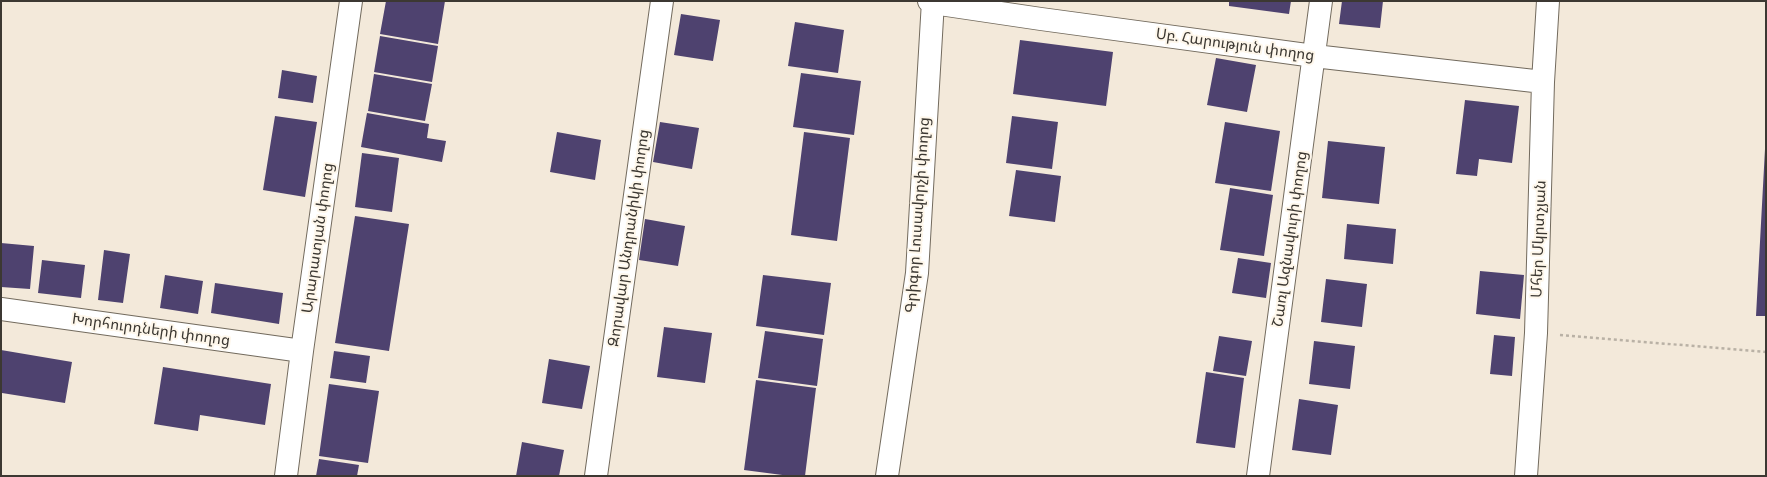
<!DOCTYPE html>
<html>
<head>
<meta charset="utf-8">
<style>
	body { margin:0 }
	#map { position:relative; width:1767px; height:477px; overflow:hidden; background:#f3e9da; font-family:Cabin,sans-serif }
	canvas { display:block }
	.frame { position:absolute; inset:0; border:2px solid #3c3832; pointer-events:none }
</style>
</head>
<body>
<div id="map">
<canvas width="1767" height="477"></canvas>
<div class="frame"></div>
</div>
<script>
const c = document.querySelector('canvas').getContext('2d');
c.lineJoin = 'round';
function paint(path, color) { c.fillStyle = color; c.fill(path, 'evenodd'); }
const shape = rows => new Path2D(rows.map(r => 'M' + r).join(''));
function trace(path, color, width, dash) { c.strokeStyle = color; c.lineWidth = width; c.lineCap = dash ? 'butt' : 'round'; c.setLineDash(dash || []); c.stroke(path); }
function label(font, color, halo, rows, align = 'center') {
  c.font = font + ' Cabin,"Noto Sans Armenian",sans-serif'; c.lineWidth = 4; c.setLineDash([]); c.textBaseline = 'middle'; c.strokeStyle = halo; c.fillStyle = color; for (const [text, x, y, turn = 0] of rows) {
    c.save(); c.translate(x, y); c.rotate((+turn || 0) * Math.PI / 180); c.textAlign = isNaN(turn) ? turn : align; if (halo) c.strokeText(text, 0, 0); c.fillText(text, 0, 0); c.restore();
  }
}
paint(shape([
	[386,1,445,1,438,44,380,34],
	[1229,1,1291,1,1289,14,1229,6],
	[1342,1,1383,1,1380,28,1339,24],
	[681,14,720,20,713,61,674,55],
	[795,22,844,30,838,73,788,66],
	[380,36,438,46,432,82,374,72],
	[1020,40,1113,52,1106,106,1013,94],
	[1216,58,1256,65,1247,112,1207,105],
	[282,70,317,76,313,103,278,98],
	[801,73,861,81,854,135,793,127],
	[374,74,432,84,425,121,368,111],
	[1465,100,1519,106,1512,163,1479,159,1477,176,1456,174],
	[367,113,429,124,427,138,446,141,442,162,361,147],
	[275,116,317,122,305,197,263,190],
	[1012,116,1058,122,1052,169,1006,163],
	[660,122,699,128,692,169,653,162],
	[1225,122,1280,131,1271,191,1215,183],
	[557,132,601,140,595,180,550,172],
	[804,132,850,138,837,241,791,235],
	[1328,141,1385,147,1379,204,1322,198],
	[1765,149,1766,149,1766,316,1756,316],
	[362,153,399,158,392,212,355,207],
	[1016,170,1061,176,1055,222,1009,216],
	[1230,188,1273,195,1264,256,1220,250],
	[355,216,409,224,389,351,335,343],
	[645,219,685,226,678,266,639,260],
	[1347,224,1396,229,1393,264,1344,259],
	[1,243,34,246,30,289,1,287],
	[104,250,130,254,123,303,98,300],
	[1238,258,1271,263,1266,298,1232,293],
	[42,260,85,265,81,298,38,293],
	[1480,271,1524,275,1520,319,1476,314],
	[165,275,203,281,198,314,160,308],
	[763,275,831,283,824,335,756,326],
	[1326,279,1367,284,1362,327,1321,322],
	[215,283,283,293,279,324,211,313],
	[664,327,712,333,705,383,657,377],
	[765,331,823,339,817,386,758,378],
	[1494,335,1515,337,1512,376,1490,374],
	[1219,336,1252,341,1246,376,1213,371],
	[1314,341,1355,346,1350,389,1309,384],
	[1,350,72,362,65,403,2,393,1,397],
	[334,351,370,356,366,383,330,378],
	[549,359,590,366,582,409,542,403],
	[163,367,271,384,265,425,200,415,198,431,154,424],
	[1206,372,1244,378,1235,448,1196,443],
	[756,380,816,388,805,476,790,476,744,470],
	[329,384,379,391,368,463,319,456],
	[1299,399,1338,405,1331,455,1292,450],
	[522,442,564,450,559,476,516,476],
	[319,459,359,465,357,476,316,476]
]), '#4e426f');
const minor = shape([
	[929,1,933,3,1041,19,1314,56,1543,82],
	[1,309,302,351],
	[286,476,302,351,351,1],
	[596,476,662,1],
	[887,476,917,273,933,1],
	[1258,476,1321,1],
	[1526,476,1536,333,1543,82,1548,1]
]);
trace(minor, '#726a5d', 24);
trace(shape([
	[1560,335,1766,352]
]), '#b9b1a5', 2.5, [3, 3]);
trace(minor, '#fff', 22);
label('15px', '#3c3832', '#fef7eb', [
	["Սբ. Հարություն փողոց",1235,45,8],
	["Գրիգոր Լուսավորչի փողոց",918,215,-86],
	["Արարատյան փողոց",318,238,-82],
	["Զորավար Անդրանիկի փողոց",629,238,-82],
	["Շառլ Ազնավուրի փողոց",1290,239,-82],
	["Մհեր Մկրտչյան",1539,239,-88],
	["Խորհուրդների փողոց",151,330,8]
]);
</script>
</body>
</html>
